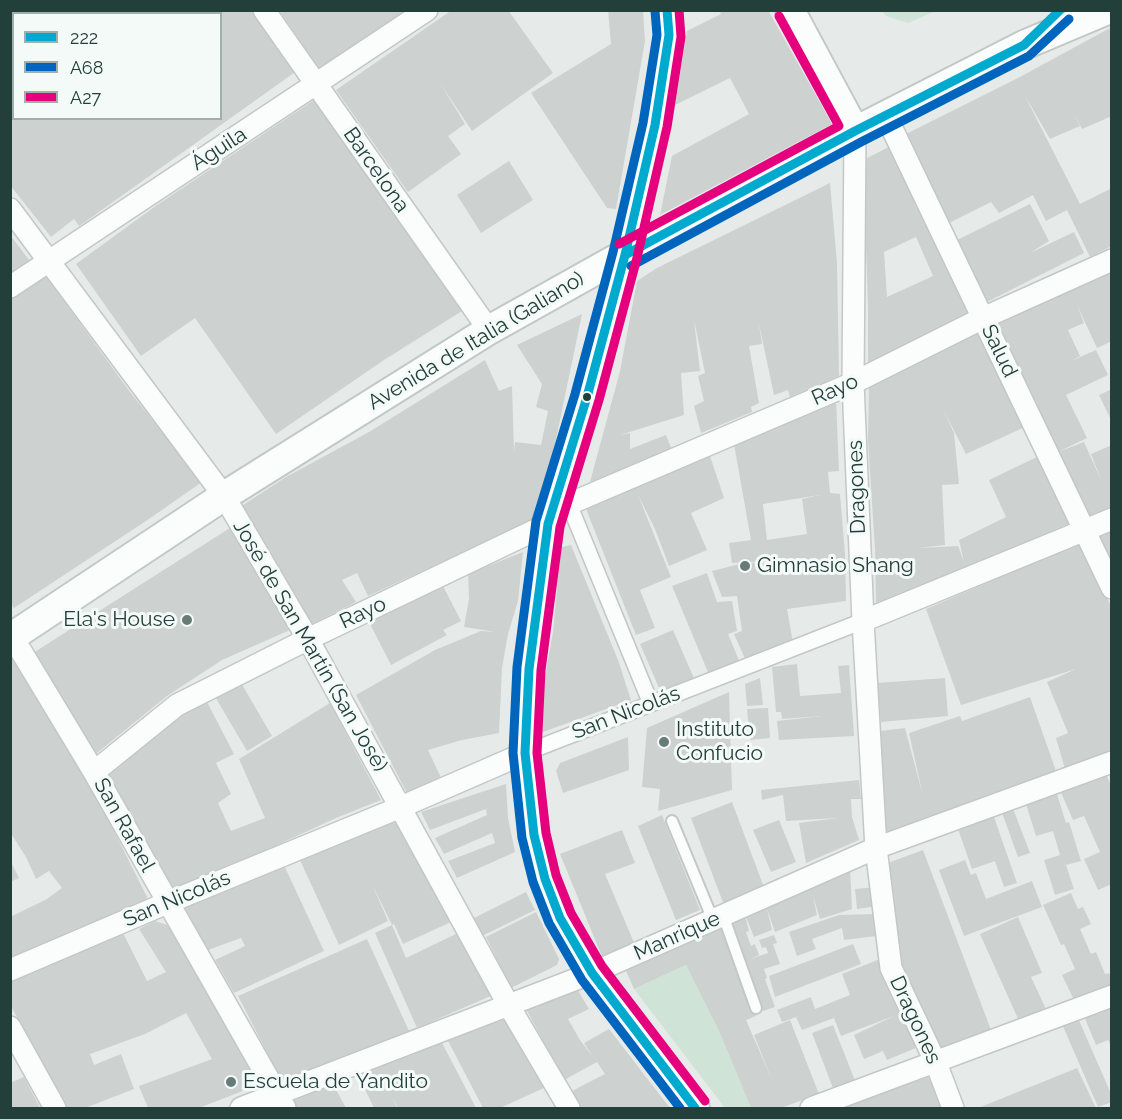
<!DOCTYPE html>
<html>
<head>
<meta charset="utf-8">
<style>
	body { margin:0 }
	#map { position:relative; width:1122px; height:1119px; overflow:hidden; background:#e6ebe9; font-family:Raleway,sans-serif }
	canvas { display:block }
	.frame { position:absolute; inset:0; border:12px solid #233f39; pointer-events:none }
	.legend { position:absolute; left:12px; top:12px; width:210px; height:108px; box-sizing:border-box; background:#f4faf7; border:2px solid #a0afab; margin:0; padding:8px 10px; list-style:none; font-size:18px; color:#233f39 }
	.legend li { display:flex; align-items:center; gap:12px; height:30px }
	.legend b { width:30px; border:2px solid #a0afab }
</style>
</head>
<body>
<div id="map">
<canvas width="1122" height="1119"></canvas>
<div class="frame"></div>
<ul class="legend">
<li><b style="height:8px;background:#00a9ce"></b>222</li>
<li><b style="height:8px;background:#0065bd"></b>A68</li>
<li><b style="height:8px;background:#e5007d"></b>A27</li>
</ul>
</div>
<script>
const c = document.querySelector('canvas').getContext('2d');
c.lineJoin = 'round';
function paint(path, color) { c.fillStyle = color; c.fill(path, 'evenodd'); }
const shape = rows => new Path2D(rows.map(r => 'M' + r).join(''));
function trace(path, color, width, dash) { c.strokeStyle = color; c.lineWidth = width; c.lineCap = dash ? 'butt' : 'round'; c.setLineDash(dash || []); c.stroke(path); }
function label(font, color, halo, rows, align = 'center') {
  c.font = font + ' Raleway,sans-serif'; c.lineWidth = 6; c.setLineDash([]); c.textBaseline = 'middle'; c.strokeStyle = halo; c.fillStyle = color; for (const [text, x, y, turn = 0] of rows) {
    c.save(); c.translate(x, y); c.rotate((+turn || 0) * Math.PI / 180); c.textAlign = isNaN(turn) ? turn : align; if (halo) c.strokeText(text, 0, 0); c.fillText(text, 0, 0); c.restore();
  }
}
paint(shape([
	[882,11,936,11,908,23,886,16],
	[686,965,719,1031,751,1108,725,1108,634,989]
]), '#cfe4d6');
paint(shape([
	[26,10,256,10,298,70,99,212,79,226,74,219,51,237,10,185,10,22,14,20,14,118,220,118,220,14,22,14],
	[279,10,408,10,321,71],
	[452,10,508,10,553,73,472,131,440,83,465,124,448,136,461,154,408,192,336,90],
	[608,10,643,10,645,41,616,209,607,208,531,93,611,44],
	[719,10,768,10,832,124,660,215,672,156,749,114,730,78,675,105,687,31,721,14],
	[1112,27,1112,116,1082,129,1074,113,1080,126,1050,139,1024,94,1080,204,1112,188,1112,246,1090,257,1067,210,1046,221,1033,195,999,213,991,202,949,223,906,134,1016,79],
	[317,98,462,311,384,360,276,434,195,318,141,356,76,264,157,205],
	[891,146,970,313,868,366,868,306,863,160],
	[916,237,933,276,887,297,884,252],
	[509,161,533,200,481,233,457,195],
	[830,183,837,263,839,376,790,397,788,390,774,395,759,324,762,344,749,346,759,403,751,407,752,412,701,433,694,406,704,401,698,376,705,373,694,320,700,371,681,373,684,415,620,435,630,433,630,449,666,435,672,450,590,482,620,371,637,281,657,268],
	[1030,204,1049,241,1030,253,1074,232,1084,253,987,302,955,241],
	[10,235,30,261,10,274],
	[42,271,130,392,202,482,149,519,14,608,10,603,10,296],
	[1112,272,1112,341,1097,348,1077,305,1084,323,1068,330,1080,356,1071,361,1096,350,1108,375,1066,395,1087,438,1058,452,1084,442,1102,482,1091,454,1112,445,1112,509,1086,522,993,322],
	[582,314,550,468,533,520,368,596,357,573,342,580,356,602,310,625,240,507,286,477,369,432,485,360,499,391,512,386,514,452,515,442,541,445,548,411,536,407,542,384,517,345],
	[981,332,1025,427,966,454,943,409,954,433,959,484,942,485,945,545,917,548,958,546,964,562,959,540,1006,517,989,480,1039,456,1071,523,965,568,876,603,875,550,868,440,869,385],
	[1112,389,1112,422,1099,395],
	[836,400,839,471,828,472,830,493,840,494,845,555,846,601,787,609,793,643,746,661,734,634,742,631,737,596,722,597,712,571,740,564,792,560,732,563,729,543,751,540,734,444],
	[820,495,802,499,807,534,767,540,763,504],
	[710,456,724,498,691,513,707,550,669,566,655,529,638,495,671,577,640,590,655,628,636,635,586,509],
	[233,526,290,630,222,660,167,696,92,757,33,653],
	[1112,529,1112,577,1095,536],
	[1080,543,1112,608,1112,751,1065,769,1056,738,1068,733,1047,682,1076,669,961,705,926,609],
	[571,545,618,660,631,700,543,732,544,682,553,632,561,547],
	[523,552,518,601,508,634,502,668,499,733,462,740,428,750,443,782,409,797,356,695,435,650,481,631,496,632,464,627,469,599,468,574],
	[707,573,717,602,732,601,737,631,728,634,741,665,710,677,672,586],
	[441,582,461,621,443,630,447,635,391,665,368,620],
	[673,630,696,683,663,697,640,644],
	[14,656,105,813,149,901,96,922,10,961,10,917,47,899,62,888,49,871,36,879,26,857,10,832,10,659],
	[797,664,800,696,841,693,838,666,849,665,854,736,779,740,777,721,823,716,782,719,781,712,776,712,772,667],
	[760,678,763,705,747,706,745,684],
	[945,678,948,716,881,722,877,683],
	[240,681,272,736,247,751,214,695],
	[729,692,732,790,658,811,660,789,642,787,647,728],
	[1030,697,1056,771,987,795,886,836,881,731,905,728,923,796,909,733,960,716,962,721],
	[206,700,234,754,216,763,231,794,218,803,231,831,265,818,239,759,330,703,381,800,336,818,172,893,105,771,187,710],
	[768,708,770,738,750,740,747,709],
	[628,737,629,770,563,793,556,771,560,763],
	[1104,770,1112,787,1112,884,1098,890,1084,859,1100,852,1084,816,1073,820,1060,790],
	[859,780,861,799,851,799,852,817,859,840,806,863,799,823,838,818,786,821,783,795,762,800,761,790],
	[506,784,508,818,515,852,457,878,448,861,495,843,492,833,444,854,435,838,487,815,486,809,430,830,421,812],
	[1056,791,1066,823,1069,822,1081,861,1066,865,1074,889,1055,895,1044,860,1060,855,1053,831,1036,836,1025,801],
	[732,802,765,890,724,905,691,818],
	[1012,806,1030,853,1018,857,1001,810],
	[662,815,700,910,676,920,638,826],
	[396,817,451,922,403,944,394,924,392,925,406,958,460,932,493,995,417,1028,375,933,392,925,372,884,388,921,339,945,299,858],
	[994,817,1017,883,1004,887,995,861,972,869,958,829],
	[779,820,796,862,771,872,753,830],
	[622,830,635,863,605,874,635,945,603,959,560,854],
	[923,850,991,1030,942,1049,900,964,882,865],
	[10,860,19,878,10,882],
	[965,860,971,875,976,873,986,899,1032,881,1042,907,964,936,939,870],
	[283,863,324,951,234,993,215,960,245,946,241,938,208,950,184,906],
	[850,867,852,909,820,919,813,896,817,915,775,932,767,909,772,930,754,937,744,912],
	[877,887,878,906,857,909,855,889],
	[526,892,535,910,482,936,474,918],
	[1071,893,1078,909,1083,907,1091,924,1080,929,1091,954,1096,952,1105,974,1109,973,1112,978,1112,984,1074,1000,1062,975,1075,969,1064,944,1061,945,1043,905],
	[536,912,559,959,557,965,511,988,486,937],
	[744,912,749,931,746,932,751,946,755,944,759,955,750,959,768,953,766,947,762,948,759,940,774,935,777,943,773,944,780,964,764,969,767,978,765,979,775,1007,763,1011,729,917],
	[874,914,877,936,844,940,842,928,812,939,816,949,797,956,789,932,839,915],
	[1018,917,1042,973,1031,977,1046,1009,1019,1021,980,934],
	[155,921,167,925,191,960,258,1078,253,1087,199,1108,148,1108,139,1086,212,1059,186,1013,145,1034,90,1054,94,1065,121,1054,134,1089,85,1108,64,1108,10,1004,10,982,123,933,147,981,166,972,139,929],
	[719,924,756,1016,746,1020,772,1080,754,1035,790,1020,819,1094,781,1108,751,1108,719,1031,686,965,634,989,623,964],
	[367,939,409,1031,281,1080,238,996],
	[853,944,861,964,775,997,769,976],
	[880,959,916,1048,887,1060,883,1051,864,1059,854,1035,894,1016,841,1036,834,1018,802,1030,796,1017,782,1022,777,1010,811,997,815,1009,850,995,842,974],
	[576,987,589,1009,568,1019,580,1040,593,1057,584,1043,609,1029,670,1108,579,1108,570,1092,605,1074,597,1062,564,1080,525,1007],
	[1112,1004,1112,1047,1108,1040,1096,1045,1084,1016],
	[504,1014,544,1088,500,1108,483,1108,446,1037],
	[1078,1018,1112,1096,1112,1102,1098,1107,1062,1024],
	[833,1025,856,1083,834,1091,812,1033],
	[440,1039,476,1108,398,1108,392,1097,397,1108,374,1108,357,1073],
	[1077,1068,1096,1108,978,1108],
	[24,1077,40,1108,10,1108,10,1083],
	[929,1077,941,1108,831,1108],
	[333,1084,346,1108,297,1108,293,1101]
]), '#cdd2d0');
const service = shape([
	[672,821,713,920],
	[723,915,756,1008]
]);
const pedestrian = shape([
	[569,504,651,704],
	[525,753,863,621]
]);
const minor = shape([
	[264,10,489,330],
	[886,116,1112,588],
	[855,131,853,383,863,621,876,848,891,968,936,1063,953,1108],
	[10,209,224,496,308,639,509,1006,569,1108],
	[10,287,427,10],
	[552,508,569,504,853,383,983,318,1112,260],
	[863,621,1112,519],
	[12,636,94,772,285,1108],
	[94,772,177,705,308,639,548,524],
	[10,970,167,903,401,807,525,753],
	[10,1027,55,1108],
	[241,1108,592,973,876,848,1112,762],
	[811,1108,1112,996]
]);
const secondary = shape([
	[667,10,669,35,655,125,625,255,587,397,548,524,529,669,525,753,534,835,545,879,560,918,592,973,695,1108],
	[790,10,855,131],
	[10,638,224,496,489,330,614,260,855,131,1024,45,1107,10]
]);
trace(service, '#c3c8c6', 14);
trace(pedestrian, '#c3c8c6', 18);
trace(minor, '#c3c8c6', 24);
trace(secondary, '#c1c9c6', 32);
trace(service, '#fbfcfc', 10);
trace(pedestrian, '#fbfcfc', 15);
trace(minor, '#fbfcfc', 21);
trace(secondary, '#fbfcfc', 28);
trace(shape([
	[667,10,669,35,655,125,625,255,587,397,548,524,529,669,525,753,534,835,545,879,560,918,592,973,695,1108],
	[625,255,855,131,1024,45,1060,10]
]), '#00a9ce', 9);
trace(shape([
	[655,11,657,35,643,123,613,252,575,394,536,521,517,667,513,753,522,838,533,882,549,923,582,980,680,1108],
	[631,266,861,142,1029,56,1069,19]
]), '#0065bd', 9);
trace(shape([
	[679,10,681,37,667,127,637,258,599,400,560,527,541,670,537,753,546,833,556,875,571,913,602,966,705,1101],
	[619,244,839,126,779,16]
]), '#e5007d', 9);
for (const [x, y, r, color] of [
	[587,397,5,"#233f39"],
	[745,566,6,"#677b77"],
	[187,620,6,"#677b77"],
	[664,742,6,"#677b77"],
	[231,1082,6,"#677b77"]
]) { const dot = new Path2D(); dot.arc(x, y, r, 0, 2 * Math.PI); c.fillStyle = color; c.fill(dot); trace(dot, '#f4faf7', 2); }
label('21px', '#233f39', '#f4faf7', [
	["Águila",219,149,-33],
	["Barcelona",376,170,55],
	["Avenida de Italia (Galiano)",476,341,-31],
	["Salud",999,351,64],
	["Rayo",835,390,-24],
	["Dragones",857,487,-92],
	["Rayo",363,613,-25],
	["José de San Martín (San José)",310,646,60],
	["San Nicolás",626,713,-21],
	["San Rafael",124,825,61],
	["San Nicolás",177,899,-23],
	["Manrique",677,936,-24],
	["Dragones",915,1020,65]
]);
label('21px', '#233f39', '#f4faf7', [
	["Gimnasio Shang",757,566],
	["Ela's House",175,620,"right"],
	["Instituto",676,730],
	["Confucio",676,754],
	["Escuela de Yandito",243,1082]
], 'left');
</script>
</body>
</html>
